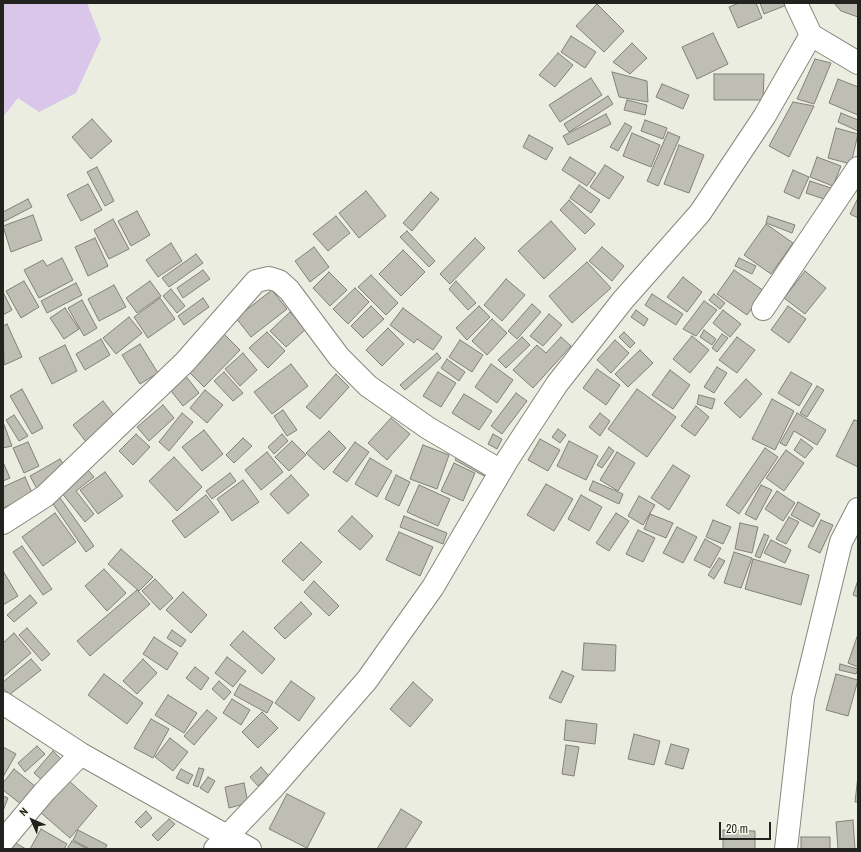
<!DOCTYPE html>
<html>
<head>
<meta charset="utf-8">
<style>
	body { margin:0 }
	#map { position:relative; width:861px; height:852px; overflow:hidden; background:#ecede1; font-family:"Archivo Narrow",sans-serif }
	canvas { display:block }
	.frame { position:absolute; inset:0; border:4px solid #22221e; pointer-events:none }
	.north { position:absolute; left:12px; top:800px; width:40px; height:40px; -webkit-text-stroke:3px #fafaee; paint-order:stroke; rotate:315deg; font-size:11px; font-weight:700; line-height:16px; text-align:center; color:#22221e }
	.north::after { content:''; display:block; margin:auto; width:14px; height:18px; background:#22221e; clip-path:polygon(50% 0,100% 100%,50% 72%,0 100%) }
	.scale { position:absolute; left:719px; top:822px; width:52px; height:18px; box-sizing:border-box; border:2px solid #22221e; border-top:0; padding-left:5px; font-size:12px; line-height:14px; white-space:nowrap; color:#22221e; -webkit-text-stroke:3px #fafaee; paint-order:stroke }
</style>
</head>
<body>
<div id="map">
<canvas width="861" height="852"></canvas>
<div class="frame"></div>
<div class="north">N</div>
<div class="scale">20 m</div>
</div>
<script>
const c = document.querySelector('canvas').getContext('2d');
c.lineJoin = 'round';
function paint(path, color) { c.fillStyle = color; c.fill(path, 'evenodd'); }
const shape = rows => new Path2D(rows.map(r => 'M' + r).join(''));
function trace(path, color, width, dash) { c.strokeStyle = color; c.lineWidth = width; c.lineCap = dash ? 'butt' : 'round'; c.setLineDash(dash || []); c.stroke(path); }
paint(shape([
	[3,3,87,3,101,39,76,93,39,112,18,98,3,117]
]), '#d9c6e8');
const building = shape([
	[739,3,756,3,762,18,738,28,729,7,739,3],
	[760,3,789,3,789,4,764,14,760,3],
	[834,3,858,3,858,17,841,11,834,3],
	[597,4,624,31,604,52,576,26,597,4],
	[713,33,728,64,697,79,682,47,713,33],
	[571,36,596,52,585,68,561,52,571,36],
	[632,43,647,58,630,74,613,62,632,43],
	[558,53,573,65,555,87,539,75,558,53],
	[815,59,831,63,814,104,797,99,815,59],
	[612,72,647,81,648,102,619,97,612,72],
	[714,74,764,74,763,100,714,100,714,74],
	[591,78,602,95,560,122,549,105,591,78],
	[838,79,858,87,858,115,829,103,838,79],
	[662,84,689,95,683,109,656,97,662,84],
	[608,96,613,104,569,132,564,124,608,96],
	[627,100,647,105,645,115,624,110,627,100],
	[793,102,814,106,789,157,769,146,793,102],
	[841,113,858,120,858,131,838,122,841,113],
	[606,114,611,124,568,145,563,136,606,114],
	[92,119,112,141,91,159,72,137,92,119],
	[645,120,667,128,663,139,641,131,645,120],
	[625,123,632,127,618,151,610,147,625,123],
	[836,128,858,134,851,164,828,158,836,128],
	[668,132,680,137,658,186,647,181,668,132],
	[632,133,660,145,651,167,623,156,632,133],
	[529,135,553,148,546,160,523,147,529,135],
	[679,145,704,155,689,193,664,184,679,145],
	[570,157,596,173,587,186,562,170,570,157],
	[817,157,841,166,833,186,810,177,817,157],
	[605,165,624,177,609,199,590,187,605,165],
	[97,167,114,201,105,206,87,172,97,167],
	[793,170,809,177,799,199,784,192,793,170],
	[810,181,834,189,830,201,806,193,810,181],
	[88,184,102,210,81,221,67,195,88,184],
	[579,185,600,200,591,213,570,198,579,185],
	[366,191,386,216,359,238,339,213,366,191],
	[431,192,439,199,412,231,403,223,431,192],
	[858,198,858,218,850,214,858,198],
	[28,199,32,207,3,222,3,212,28,199],
	[569,200,595,224,585,234,560,210,569,200],
	[137,211,150,235,131,246,118,221,137,211],
	[33,215,42,240,11,252,3,226,33,215],
	[336,216,350,233,328,251,313,234,336,216],
	[768,216,795,225,792,233,766,223,768,216],
	[113,219,129,249,109,259,94,230,113,219],
	[551,221,576,249,544,279,518,251,551,221],
	[766,224,793,243,771,274,744,255,766,224],
	[407,231,435,261,429,267,400,237,407,231],
	[95,238,108,266,88,276,75,247,95,238],
	[475,238,485,248,450,284,440,274,475,238],
	[171,243,182,261,158,277,146,260,171,243],
	[314,247,329,267,310,282,295,261,314,247],
	[602,247,624,266,612,281,589,261,602,247],
	[403,250,425,272,401,296,379,274,403,250],
	[196,254,203,263,169,287,162,278,196,254],
	[62,258,73,280,39,298,24,270,43,260,47,266,62,258],
	[739,258,756,266,752,274,735,266,739,258],
	[587,262,611,288,572,323,549,296,587,262],
	[203,270,210,279,183,298,177,288,203,270],
	[734,270,764,291,747,315,717,294,734,270],
	[805,271,826,288,805,314,784,298,805,271],
	[329,272,347,290,330,306,313,288,329,272],
	[371,275,398,303,386,315,358,287,371,275],
	[683,277,702,292,687,312,667,297,683,277],
	[506,279,525,295,502,321,484,305,506,279],
	[24,281,39,307,21,318,6,291,24,281],
	[150,281,161,296,137,313,126,298,150,281],
	[456,281,476,303,468,310,449,289,456,281],
	[76,283,82,295,47,313,41,301,76,283],
	[114,285,126,307,99,321,88,299,114,285],
	[355,288,369,302,348,324,333,309,355,288],
	[171,289,185,306,177,313,163,296,171,289],
	[272,290,287,309,251,337,236,318,272,290],
	[3,292,12,310,3,315,3,292],
	[652,294,683,314,676,325,645,305,652,294],
	[714,294,725,303,720,309,709,300,714,294],
	[160,298,175,319,148,338,134,317,160,298],
	[203,298,209,307,184,325,178,316,203,298],
	[82,300,97,328,84,336,68,308,82,300],
	[704,301,717,310,696,336,683,329,704,301],
	[532,304,541,312,517,339,508,331,532,304],
	[371,306,384,319,363,338,351,326,371,306],
	[479,306,490,317,467,340,456,328,479,306],
	[788,306,806,319,789,343,771,330,788,306],
	[65,308,79,329,64,339,50,318,65,308],
	[403,308,442,337,433,350,417,339,414,343,390,325,403,308],
	[636,310,648,319,644,326,631,317,636,310],
	[723,310,741,324,730,337,713,323,723,310],
	[290,312,306,329,286,347,270,331,290,312],
	[549,314,562,325,543,346,530,336,549,314],
	[129,317,142,333,116,354,103,338,129,317],
	[492,319,507,333,487,355,472,341,492,319],
	[7,324,22,357,4,365,3,326,7,324],
	[388,328,404,344,382,366,366,350,388,328],
	[704,330,716,339,712,345,700,337,704,330],
	[267,332,285,351,268,368,249,348,267,332],
	[624,332,635,343,630,348,619,337,624,332],
	[224,334,240,350,204,387,188,371,224,334],
	[722,334,728,338,717,352,712,348,722,334],
	[692,336,709,350,690,373,673,359,692,336],
	[522,337,530,345,506,368,498,360,522,337],
	[561,337,571,346,533,388,513,370,537,345,546,353,561,337],
	[737,337,755,350,737,373,719,360,737,337],
	[101,339,110,355,85,370,76,354,101,339],
	[460,340,483,355,472,372,449,357,460,340],
	[615,340,629,353,611,373,597,360,615,340],
	[140,344,158,373,140,384,122,355,140,344],
	[65,345,77,371,52,384,39,358,65,345],
	[640,350,653,363,628,387,615,374,640,350],
	[243,353,257,370,240,386,225,369,243,353],
	[437,353,441,358,405,390,400,385,437,353],
	[447,359,465,372,459,381,441,368,447,359],
	[291,364,308,386,272,414,254,392,291,364],
	[491,364,513,380,497,403,475,387,491,364],
	[717,367,727,373,714,393,704,387,717,367],
	[597,369,620,385,606,405,583,388,597,369],
	[670,370,690,385,673,409,652,395,670,370],
	[224,372,243,393,233,401,214,381,224,372],
	[438,372,456,383,441,407,423,396,438,372],
	[791,372,812,384,799,406,778,393,791,372],
	[336,374,349,387,320,419,306,407,336,374],
	[185,375,199,393,183,406,168,387,185,375],
	[746,379,762,394,740,418,724,403,746,379],
	[817,386,824,390,807,417,800,413,817,386],
	[22,389,43,428,32,434,10,396,22,389],
	[637,389,676,417,647,457,608,429,637,389],
	[205,390,223,405,207,423,190,408,205,390],
	[516,393,527,401,502,434,491,426,516,393],
	[464,394,492,411,479,430,452,413,464,394],
	[699,395,715,399,712,409,697,404,699,395],
	[772,399,794,411,775,450,752,439,772,399],
	[103,401,117,419,87,443,73,425,103,401],
	[163,405,174,418,149,441,137,427,163,405],
	[696,406,709,417,695,436,681,426,696,406],
	[283,410,297,430,287,436,274,416,283,410],
	[182,413,193,422,169,451,159,442,182,413],
	[600,413,610,421,600,436,589,427,600,413],
	[797,413,826,430,817,445,794,431,786,446,780,443,797,413],
	[14,415,28,436,19,441,6,420,14,415],
	[391,418,410,434,387,460,368,443,391,418],
	[854,420,858,421,858,467,836,456,854,420],
	[3,422,12,446,3,448,3,422],
	[558,429,566,435,560,443,552,437,558,429],
	[204,430,223,454,202,471,182,447,204,430],
	[329,431,346,448,324,470,306,453,329,431],
	[136,434,150,447,133,465,119,451,136,434],
	[282,434,288,441,274,454,268,447,282,434],
	[493,434,502,439,497,449,488,444,493,434],
	[243,438,252,446,234,463,226,455,243,438],
	[540,439,560,450,548,471,528,460,540,439],
	[801,439,813,448,805,458,794,450,801,439],
	[292,441,306,455,289,471,275,457,292,441],
	[569,441,598,456,586,480,557,466,569,441],
	[28,442,39,466,24,473,13,448,28,442],
	[355,442,369,452,347,482,333,472,355,442],
	[423,445,449,455,437,489,410,479,423,445],
	[609,447,614,451,602,468,597,465,609,447],
	[765,448,778,457,739,514,726,505,765,448],
	[786,450,804,463,784,491,766,478,786,450],
	[267,452,283,472,261,490,245,470,267,452],
	[617,452,635,463,618,491,600,480,617,452],
	[458,455,489,471,486,477,455,460,458,455],
	[174,457,202,487,177,511,149,481,174,457],
	[370,458,392,471,377,497,355,484,370,458],
	[60,459,68,472,37,489,30,476,60,459],
	[3,462,10,478,3,481,3,462],
	[454,463,475,473,463,501,441,491,454,463],
	[673,465,690,476,669,510,651,498,673,465],
	[88,470,94,477,76,491,94,514,85,522,61,492,88,470],
	[105,472,123,496,98,514,80,490,105,472],
	[230,473,236,481,212,499,206,491,230,473],
	[291,475,309,495,288,514,270,494,291,475],
	[396,475,410,482,399,506,385,499,396,475],
	[25,477,33,495,3,508,3,487,25,477],
	[243,480,259,502,232,521,217,499,243,480],
	[593,481,623,494,619,504,589,490,593,481],
	[546,484,573,499,554,531,527,515,546,484],
	[419,485,450,499,438,526,407,512,419,485],
	[761,485,772,490,756,520,745,514,761,485],
	[777,491,795,503,783,521,765,509,777,491],
	[58,495,94,546,86,552,51,501,58,495],
	[206,495,219,512,185,538,172,521,206,495],
	[581,495,602,507,589,531,568,519,581,495],
	[639,496,655,505,643,525,628,516,639,496],
	[798,502,820,514,813,527,791,515,798,502],
	[55,513,76,542,43,566,22,537,55,513],
	[616,513,629,521,609,551,596,543,616,513],
	[650,514,673,523,666,538,644,529,650,514],
	[352,516,373,536,360,550,338,531,352,516],
	[404,516,447,533,443,544,400,527,404,516],
	[789,517,799,522,786,544,776,539,789,517],
	[713,520,731,527,723,544,706,537,713,520],
	[821,520,833,525,820,553,808,547,821,520],
	[740,523,758,527,752,553,735,549,740,523],
	[677,527,697,537,683,563,663,553,677,527],
	[638,530,655,538,643,562,626,554,638,530],
	[399,532,433,547,420,576,386,560,399,532],
	[764,534,769,536,760,558,755,556,764,534],
	[705,539,721,548,710,568,694,560,705,539],
	[771,540,791,550,785,563,764,553,771,540],
	[301,542,322,562,303,581,282,561,301,542],
	[22,546,52,589,43,595,13,552,22,546],
	[121,549,153,577,139,591,108,564,121,549],
	[734,552,752,558,741,588,724,583,734,552],
	[719,558,725,561,714,579,708,575,719,558],
	[753,559,809,575,801,605,745,589,753,559],
	[104,569,126,593,107,611,85,586,104,569],
	[3,571,18,596,3,605,3,571],
	[155,579,173,598,160,610,142,591,155,579],
	[858,580,858,597,853,595,858,580],
	[314,581,339,606,329,616,304,592,314,581],
	[137,590,150,604,90,656,77,641,137,590],
	[183,592,207,615,191,633,166,610,183,592],
	[30,595,37,603,14,622,7,615,30,595],
	[301,602,312,614,285,639,274,628,301,602],
	[27,628,50,654,42,661,19,635,27,628],
	[172,630,186,640,181,647,167,638,172,630],
	[243,631,275,659,262,674,230,645,243,631],
	[14,633,31,653,3,677,3,643,14,633],
	[858,634,858,667,848,663,858,634],
	[154,637,178,653,167,670,143,654,154,637],
	[584,643,616,645,615,671,582,670,584,643],
	[227,657,246,671,233,687,215,673,227,657],
	[31,659,41,670,9,695,3,688,3,682,31,659],
	[143,659,157,673,137,694,123,681,143,659],
	[840,664,858,669,856,674,839,670,840,664],
	[195,667,209,678,201,690,186,678,195,667],
	[562,671,574,676,561,703,549,698,562,671],
	[104,674,143,703,127,724,88,695,104,674],
	[836,674,858,680,848,716,826,710,836,674],
	[219,681,231,692,224,700,212,689,219,681],
	[291,681,315,698,299,721,275,703,291,681],
	[413,682,433,700,410,727,390,709,413,682],
	[240,684,273,702,267,713,234,695,240,684],
	[168,695,197,713,184,733,155,715,168,695],
	[232,699,250,710,241,725,223,713,232,699],
	[207,710,217,718,194,745,184,736,207,710],
	[262,712,278,728,258,748,242,732,262,712],
	[151,719,169,729,153,758,134,748,151,719],
	[566,720,597,724,595,744,564,740,566,720],
	[634,734,660,741,654,765,628,759,634,734],
	[170,738,188,752,173,771,155,757,170,738],
	[671,744,689,749,683,769,665,764,671,744],
	[566,745,579,747,574,776,562,774,566,745],
	[37,746,45,754,25,772,18,763,37,746],
	[3,747,16,754,3,777,3,747],
	[53,751,61,759,43,781,34,773,53,751],
	[261,767,269,776,258,786,250,777,261,767],
	[199,768,204,769,198,787,193,785,199,768],
	[14,769,36,787,22,805,3,790,3,783,14,769],
	[181,769,193,775,188,784,176,778,181,769],
	[858,776,858,802,855,802,858,776],
	[208,777,215,781,208,793,200,788,208,777],
	[68,780,97,806,70,838,40,812,68,780],
	[244,783,248,803,229,808,225,787,244,783],
	[287,794,325,813,307,848,269,829,287,794],
	[3,796,8,798,3,811,3,796],
	[401,809,422,822,405,849,377,849,401,809],
	[146,811,152,818,141,828,135,822,146,811],
	[169,819,175,824,158,841,152,835,169,819],
	[853,820,855,849,838,849,836,822,853,820],
	[41,829,67,844,64,849,30,849,41,829],
	[78,830,107,845,105,849,90,849,73,840,78,830],
	[723,830,755,831,755,849,723,849,723,830],
	[801,837,830,837,830,849,801,849,801,837],
	[12,841,26,849,7,849,12,841],
	[72,841,86,848,86,849,67,849,72,841]
]);
paint(building, '#bebeb4');
trace(building, '#818177', 1);
const minor = shape([
	[796,3,811,35,858,63],
	[763,309,858,168],
	[3,523,45,496,185,362,256,281,269,278,279,281,289,290,339,357,368,386,428,428,501,471],
	[3,703,81,754,250,849],
	[3,841,45,791,81,754],
	[215,849,272,789,367,680,433,587,508,459,557,384,623,300,700,213,764,117,811,35],
	[786,849,803,698,841,542,858,509]
]);
trace(minor, '#87877d', 24);
trace(minor, '#fff', 22);
</script>
</body>
</html>
